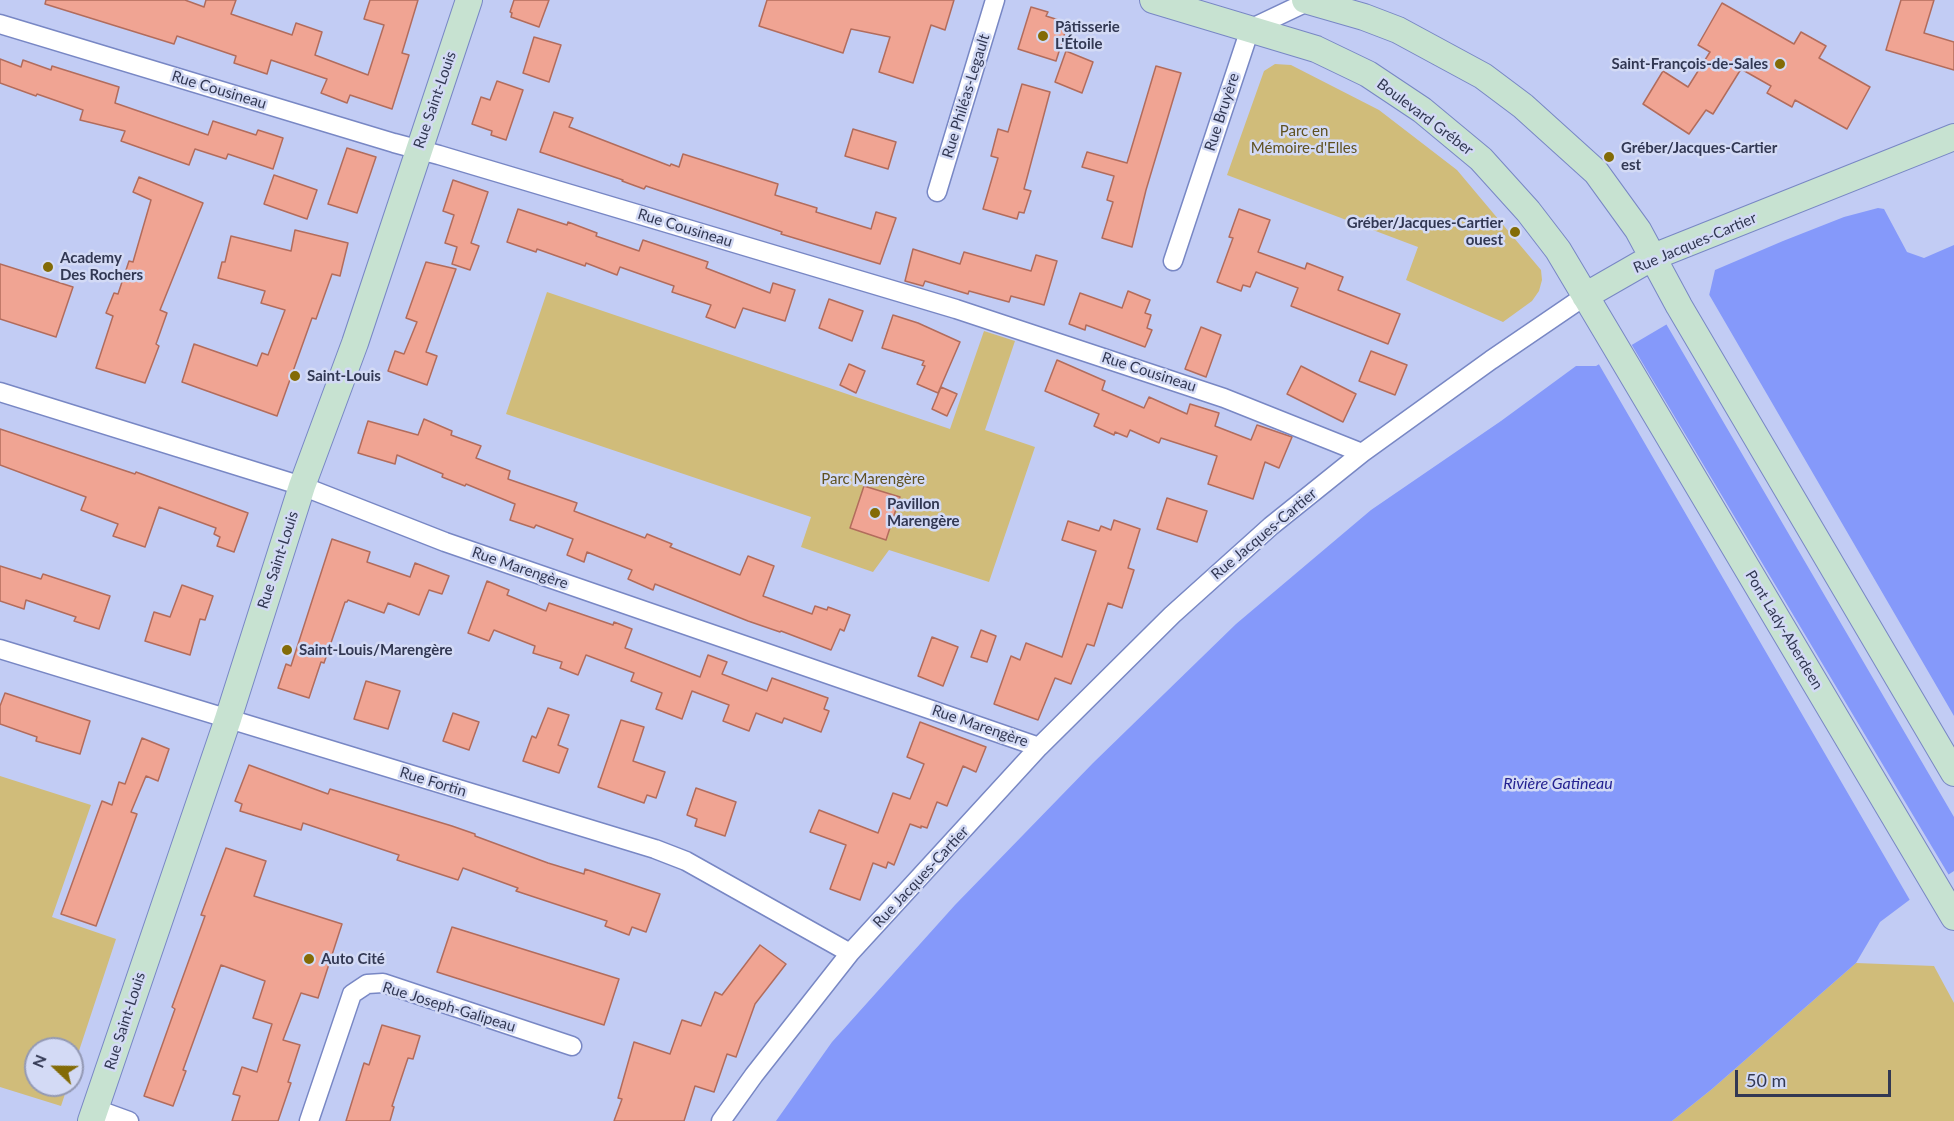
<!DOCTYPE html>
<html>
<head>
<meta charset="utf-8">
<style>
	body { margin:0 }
	#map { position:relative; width:1954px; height:1121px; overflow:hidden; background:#c2ccf4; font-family:Lato,sans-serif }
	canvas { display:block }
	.north { position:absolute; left:24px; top:1037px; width:60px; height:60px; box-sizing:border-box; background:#d3daf5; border:2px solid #9399b4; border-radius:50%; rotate:292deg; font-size:16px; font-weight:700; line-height:24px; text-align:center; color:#323853 }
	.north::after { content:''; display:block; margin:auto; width:21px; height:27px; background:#836b06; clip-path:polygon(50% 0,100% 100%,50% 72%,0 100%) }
	.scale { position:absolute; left:1735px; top:1070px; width:156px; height:27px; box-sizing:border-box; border:3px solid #323853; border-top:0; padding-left:8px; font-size:18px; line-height:21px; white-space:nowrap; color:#323853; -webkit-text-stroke:4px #d3daf5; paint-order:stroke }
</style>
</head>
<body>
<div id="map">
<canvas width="1954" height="1121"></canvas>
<div class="north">N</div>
<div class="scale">50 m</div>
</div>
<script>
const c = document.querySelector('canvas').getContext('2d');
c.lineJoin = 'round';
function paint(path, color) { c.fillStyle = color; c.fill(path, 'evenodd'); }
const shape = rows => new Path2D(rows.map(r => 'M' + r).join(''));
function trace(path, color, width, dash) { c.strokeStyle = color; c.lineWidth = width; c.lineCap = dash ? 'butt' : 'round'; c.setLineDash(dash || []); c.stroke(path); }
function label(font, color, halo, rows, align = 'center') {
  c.font = font + ' Lato,sans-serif'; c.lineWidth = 5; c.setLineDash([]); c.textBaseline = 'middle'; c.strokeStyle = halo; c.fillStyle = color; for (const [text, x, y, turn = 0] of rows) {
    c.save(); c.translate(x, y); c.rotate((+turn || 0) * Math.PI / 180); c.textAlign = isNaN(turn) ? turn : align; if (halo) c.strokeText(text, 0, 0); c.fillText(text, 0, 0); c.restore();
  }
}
paint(shape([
	[1275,64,1291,65,1379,110,1457,170,1541,270,1542,280,1539,291,1532,301,1503,322,1406,280,1418,247,1227,175,1264,71],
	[547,292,950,429,984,331,1015,341,985,430,1035,447,989,582,889,550,873,572,801,547,811,517,506,414],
	[0,776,91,805,52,917,116,939,72,1072,72,1049,36,1049,36,1085,68,1085,61,1106,0,1087],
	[1856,963,1934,966,1954,1003,1954,1121,1672,1121,1712,1089]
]), '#d0bc7a');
paint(shape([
	[1878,208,1884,209,1907,252,1924,258,1954,245,1954,871,1912,898,1880,922,1856,963,1712,1089,1672,1121,776,1121,832,1042,955,905,1093,763,1236,624,1371,510,1501,421,1576,366,1596,366,1708,300,1715,270,1783,241,1844,217]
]), '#8599fa');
paint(shape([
	[1707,291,1954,716,1954,817,1665,322,1706,298],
	[1630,342,1950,877,1911,902,1597,361]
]), '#c2ccf4');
const building = shape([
	[46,0,185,0,204,7,206,0,236,0,231,14,292,35,296,23,322,32,315,55,368,75,384,25,364,19,370,0,418,0,402,53,409,55,392,109,350,95,347,103,321,93,327,79,271,60,267,74,234,63,236,56,177,36,174,44,45,4,46,0],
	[514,0,549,0,539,27,511,17,512,13,510,12,514,0],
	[767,0,954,0,945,30,931,25,913,83,879,72,890,37,851,29,843,53,759,26,767,0],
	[1901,0,1934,0,1924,33,1954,42,1954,70,1886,50,1901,0],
	[1722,3,1794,44,1801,32,1826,46,1819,58,1870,87,1847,129,1795,100,1792,107,1767,93,1771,86,1741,69,1713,114,1706,110,1689,134,1643,104,1663,71,1688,87,1710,52,1698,45,1722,3],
	[1031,7,1048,12,1046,16,1068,23,1056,61,1018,49,1031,7],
	[534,37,561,45,549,82,523,73,534,37],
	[1066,51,1093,62,1082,93,1055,82,1066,51],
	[0,59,21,67,23,60,51,70,52,66,119,87,115,103,208,135,213,121,256,135,258,130,283,138,273,169,228,154,226,159,195,149,189,165,121,141,125,131,80,120,83,110,37,94,36,96,0,83,0,59],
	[1156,66,1181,73,1146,190,1132,247,1102,238,1113,202,1107,200,1114,176,1082,167,1087,152,1127,163,1156,66],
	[497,81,523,90,506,140,491,135,492,131,472,124,481,97,490,100,497,81],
	[1022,84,1050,92,1024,189,1031,191,1024,213,1019,212,1017,219,983,209,998,158,991,156,998,129,1008,132,1022,84],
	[554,112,573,118,569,127,670,166,671,164,679,167,683,154,778,184,775,195,817,208,816,212,871,229,876,212,896,218,880,264,781,234,782,232,646,186,644,189,622,181,623,180,540,152,554,112],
	[853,129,896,142,888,169,845,156,853,129],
	[347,148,376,157,357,213,328,204,347,148],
	[274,175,317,190,307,219,264,204,274,175],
	[139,177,203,203,160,310,167,313,156,344,159,346,145,383,96,368,113,316,106,313,114,293,118,294,129,261,133,262,151,200,133,192,139,177],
	[453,180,488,192,471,243,479,246,470,270,452,264,457,247,445,243,454,215,443,211,453,180],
	[518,209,567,225,568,222,597,233,596,236,639,251,643,240,708,262,706,268,770,293,773,283,795,290,785,321,743,308,735,328,706,317,711,305,672,292,674,286,620,267,617,275,586,263,585,266,537,249,536,252,507,242,518,209],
	[1239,209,1270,220,1258,252,1305,269,1307,263,1343,277,1338,290,1400,314,1388,344,1291,306,1298,288,1256,272,1250,287,1243,285,1241,291,1217,282,1233,238,1229,237,1239,209],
	[295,230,348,243,340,276,332,274,316,319,312,318,277,416,182,382,194,344,257,366,262,353,268,355,285,310,261,303,265,291,218,278,222,262,225,262,231,236,291,251,295,230],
	[913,249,960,264,964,252,1031,271,1036,255,1057,261,1044,305,1011,296,1009,302,969,291,968,294,925,281,923,286,905,281,913,249],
	[426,262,456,269,426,352,437,356,427,385,388,371,395,351,404,354,417,322,406,318,426,262],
	[0,264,73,287,56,337,0,319,0,264],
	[1128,291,1150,300,1145,313,1151,315,1147,328,1152,330,1145,347,1086,325,1085,330,1069,324,1080,293,1122,308,1128,291],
	[829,299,863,311,852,341,819,328,829,299],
	[893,315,918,323,960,342,938,393,917,384,925,366,922,365,924,361,882,348,893,315],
	[1201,327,1221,335,1206,377,1185,369,1201,327],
	[1371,351,1407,365,1395,395,1359,381,1371,351],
	[1057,360,1105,381,1102,390,1144,408,1149,397,1187,414,1190,404,1219,413,1215,426,1251,440,1257,425,1292,437,1279,468,1265,462,1253,499,1208,484,1217,456,1161,438,1159,443,1130,430,1127,437,1115,432,1114,435,1094,426,1099,414,1045,391,1057,360],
	[849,364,865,371,856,393,840,385,849,364],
	[1301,366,1356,394,1343,422,1287,394,1301,366],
	[941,387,957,394,947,416,932,409,941,387],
	[424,419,452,431,451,435,481,446,476,458,510,471,508,479,577,503,574,511,645,538,647,534,672,544,670,547,740,575,748,556,774,566,763,596,812,614,815,606,827,610,828,607,850,615,844,631,840,629,831,650,781,631,780,632,748,621,655,584,653,590,628,579,632,570,587,552,584,562,567,555,573,539,536,525,534,528,510,520,515,504,466,484,465,486,442,477,443,474,397,455,395,464,358,453,368,421,418,435,424,419],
	[0,429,135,474,136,472,248,513,234,552,217,546,220,537,214,534,216,528,159,507,145,547,113,536,118,524,81,510,86,497,0,465,0,429],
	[864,486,900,497,886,540,850,528,864,486],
	[1167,498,1207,511,1197,542,1157,529,1167,498],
	[1114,520,1140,529,1128,568,1134,570,1122,608,1108,603,1094,646,1087,644,1071,684,1055,678,1038,720,994,704,1011,656,1020,660,1026,643,1062,657,1096,551,1062,540,1068,521,1099,531,1101,526,1111,530,1114,520],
	[332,539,370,552,367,562,410,577,415,563,449,576,442,594,429,590,419,615,388,603,384,613,348,600,347,602,345,602,324,663,321,662,309,698,278,688,286,664,291,666,332,539],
	[0,566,41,579,43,574,110,596,99,629,74,621,76,617,26,600,24,609,0,601,0,566],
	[487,581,509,590,507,595,546,611,549,603,613,625,614,622,632,629,625,648,700,677,708,655,727,662,722,674,767,691,772,678,828,698,824,709,829,711,821,732,784,718,782,723,756,713,749,731,723,721,729,705,692,691,682,719,656,709,662,693,631,681,634,673,586,655,578,675,560,668,562,662,533,653,535,646,494,630,489,641,468,633,487,581],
	[182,585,213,596,205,620,200,619,190,655,145,641,154,612,170,617,182,585],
	[981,630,996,636,987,662,971,657,981,630],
	[932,637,958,647,943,686,918,676,932,637],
	[366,681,400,691,388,729,354,719,366,681],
	[5,693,90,721,80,754,36,741,37,737,0,724,0,706,5,693],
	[548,708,569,715,558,745,568,749,559,773,523,761,532,736,536,738,548,708],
	[453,713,479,722,469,750,443,741,453,713],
	[621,720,644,727,633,761,665,772,656,798,647,795,644,803,598,787,621,720],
	[920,722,986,747,976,772,963,766,947,806,937,802,927,828,921,826,921,828,910,824,894,865,888,862,886,868,873,863,860,900,830,889,846,845,810,832,819,810,878,833,893,793,910,799,924,764,907,757,920,722],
	[142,738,169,749,158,781,146,776,131,812,137,814,96,926,61,914,102,801,112,805,119,782,125,784,142,738],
	[249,765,328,794,330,789,452,826,475,834,475,836,548,863,584,874,585,869,660,894,646,932,632,927,629,935,605,926,607,921,516,891,518,888,463,868,458,880,397,860,399,855,303,823,301,830,240,811,242,804,235,801,249,765],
	[696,788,736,802,725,836,695,826,697,819,687,815,696,788],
	[226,848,266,861,254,896,342,924,318,998,301,993,283,1040,300,1045,288,1082,291,1083,278,1121,232,1121,240,1096,233,1094,242,1067,257,1072,272,1024,253,1018,265,981,221,965,183,1070,186,1071,173,1106,144,1096,175,1009,172,1007,205,916,201,915,226,848],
	[452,927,619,979,604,1025,437,972,452,927],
	[760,945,786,964,755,1004,736,1057,727,1054,714,1092,695,1086,684,1121,614,1121,622,1099,618,1098,634,1042,670,1054,682,1020,701,1026,715,992,722,995,760,945],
	[382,1025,420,1036,413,1059,408,1058,392,1106,394,1107,390,1121,346,1121,364,1063,369,1065,382,1025]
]);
paint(building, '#f0a493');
trace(building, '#b26c5c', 1.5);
const street = shape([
	[0,24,394,143,439,155,956,309,1224,398,1362,453],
	[937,192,995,0],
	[1173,261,1250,29,1311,0],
	[0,392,302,486,445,542,1039,747],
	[0,649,655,849,686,861,850,953],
	[96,1109,129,1121],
	[309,1121,352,994,367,984,383,983,572,1046],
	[721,1121,754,1075,850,953,1039,747,1172,615,1271,526,1362,453,1491,360,1585,296]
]);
const secondary = shape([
	[1153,0,1316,49,1368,74,1422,110,1481,159,1528,211,1558,250,1614,344,1954,917],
	[1305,0,1364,17,1398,30,1483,76,1523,106,1596,172,1638,230,1679,306,1954,773],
	[1585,296,1653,257,1954,137],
	[91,1121,228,719,302,486,355,343,469,0]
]);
trace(street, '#7887c4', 21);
trace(secondary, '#7887c4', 28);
trace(street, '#fff', 18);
trace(secondary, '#c7e2d1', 26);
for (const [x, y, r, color] of [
	[1043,36,6,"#836b06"],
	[1780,64,6,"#836b06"],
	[1609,157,6,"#836b06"],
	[1515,232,6,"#836b06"],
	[48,267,6,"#836b06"],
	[295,376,6,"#836b06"],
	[875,513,6,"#836b06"],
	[287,650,6,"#836b06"],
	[309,959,6,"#836b06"]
]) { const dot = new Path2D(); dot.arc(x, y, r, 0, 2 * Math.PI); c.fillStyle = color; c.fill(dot); trace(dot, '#d3daf5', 2); }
label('bold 15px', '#323853', '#d3daf5', [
	["Pâtisserie",1055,27],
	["L'Étoile",1055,44],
	["Saint-François-de-Sales",1768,64,"right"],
	["Gréber/Jacques-Cartier",1621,148],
	["est",1621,165],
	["Gréber/Jacques-Cartier",1503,223,"right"],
	["ouest",1503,240,"right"],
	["Academy",60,258],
	["Des Rochers",60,275],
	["Saint-Louis",307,376],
	["Pavillon",887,504],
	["Marengère",887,521],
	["Saint-Louis/Marengère",299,650],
	["Auto Cité",321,959]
], 'left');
label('15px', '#323853', '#d3daf5', [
	["Rue Cousineau",219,90,17],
	["Rue Philéas-Legault",966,96,-73],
	["Rue Saint-Louis",435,100,-71],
	["Rue Bruyère",1222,112,-72],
	["Boulevard Gréber",1425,117,37],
	["Rue Cousineau",685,228,17],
	["Rue Jacques-Cartier",1695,243,-23],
	["Rue Cousineau",1149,372,18],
	["Rue Jacques-Cartier",1264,534,-40],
	["Rue Saint-Louis",278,560,-72],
	["Rue Marengère",520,568,19],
	["Pont Lady-Aberdeen",1784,630,59],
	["Rue Marengère",980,726,19],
	["Rue Fortin",433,782,17],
	["Rue Jacques-Cartier",921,877,-47],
	["Rue Joseph-Galipeau",449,1007,17],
	["Rue Saint-Louis",125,1021,-72]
]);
label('15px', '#5f5120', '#d3daf5', [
	["Parc en",1304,131],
	["Mémoire-d'Elles",1304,148],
	["Parc Marengère",873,479]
]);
label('italic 16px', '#242291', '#d3daf5', [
	["Rivière Gatineau",1558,784]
]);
</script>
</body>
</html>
